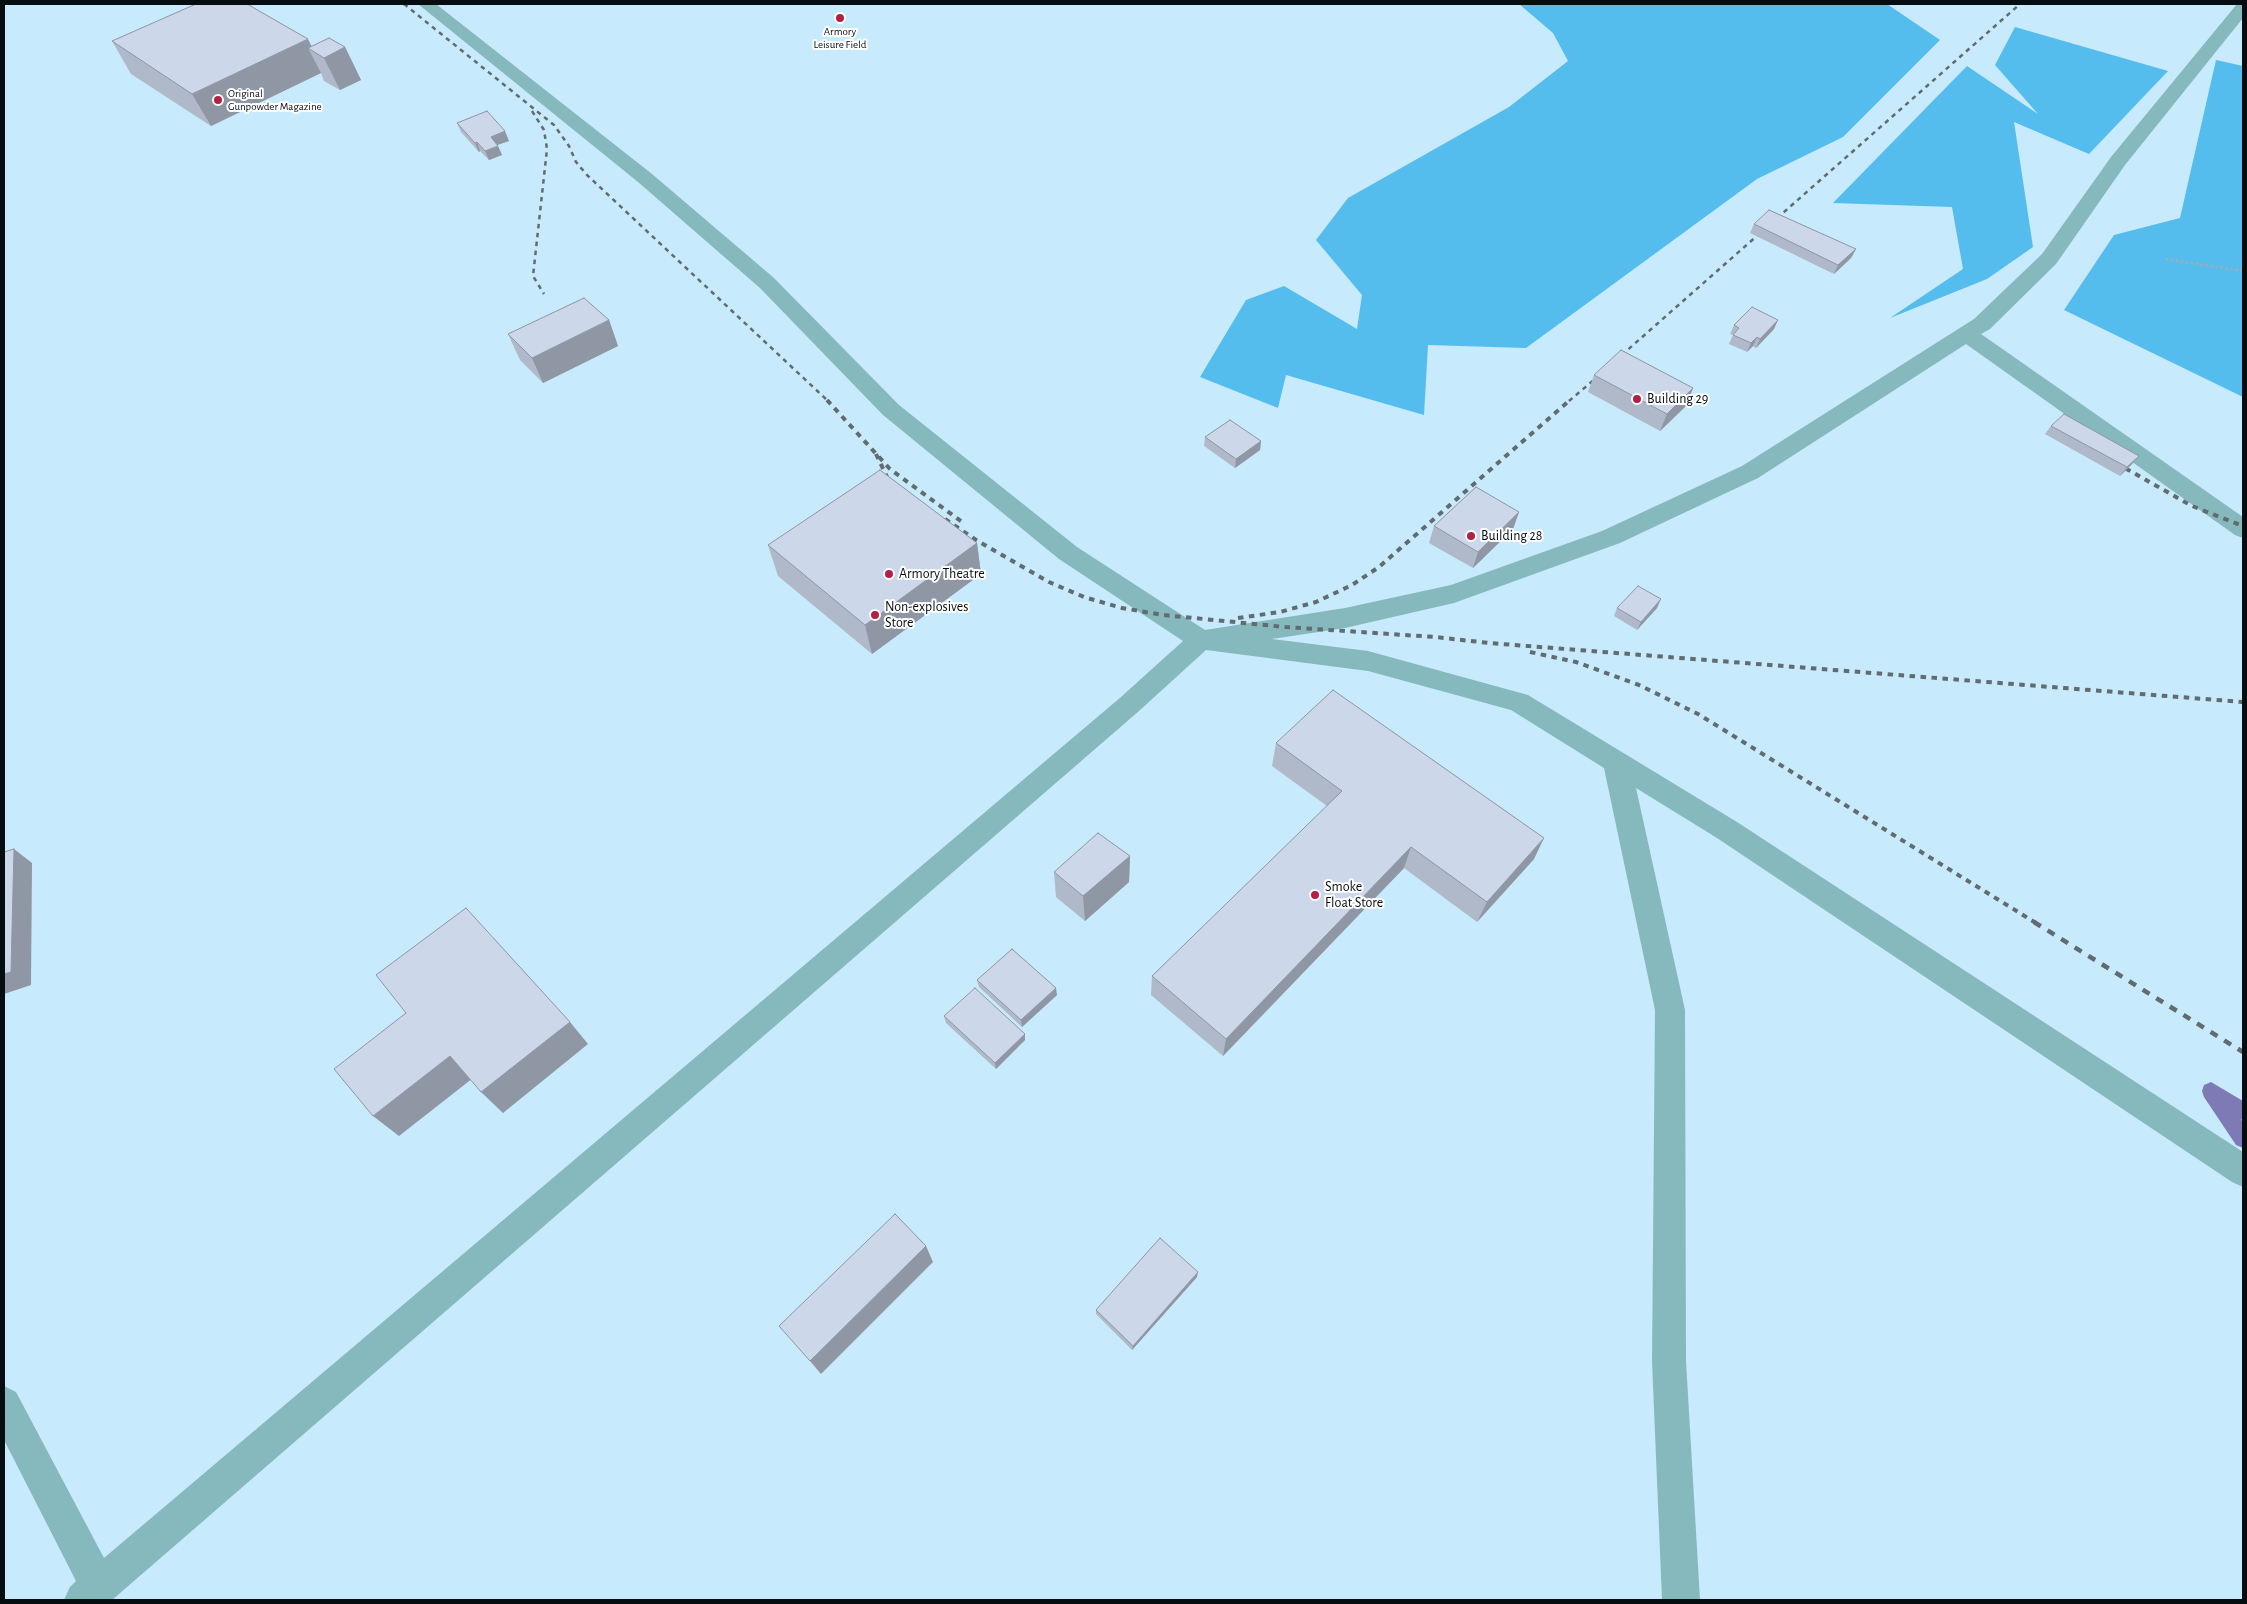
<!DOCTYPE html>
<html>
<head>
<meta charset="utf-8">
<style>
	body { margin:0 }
	#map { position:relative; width:2247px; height:1604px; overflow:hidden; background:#e8f5fc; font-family:"Alegreya Sans",sans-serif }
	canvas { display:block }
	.frame { position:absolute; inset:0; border:5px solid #060d11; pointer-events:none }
</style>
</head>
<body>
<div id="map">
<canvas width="2247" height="1604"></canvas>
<div class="frame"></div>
</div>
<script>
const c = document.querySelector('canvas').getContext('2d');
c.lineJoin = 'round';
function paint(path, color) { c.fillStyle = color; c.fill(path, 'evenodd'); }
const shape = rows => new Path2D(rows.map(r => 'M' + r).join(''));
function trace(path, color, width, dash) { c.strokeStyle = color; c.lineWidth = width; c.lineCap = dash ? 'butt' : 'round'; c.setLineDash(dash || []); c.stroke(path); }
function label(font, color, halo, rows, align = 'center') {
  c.font = font + ' "Alegreya Sans",sans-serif'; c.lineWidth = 4; c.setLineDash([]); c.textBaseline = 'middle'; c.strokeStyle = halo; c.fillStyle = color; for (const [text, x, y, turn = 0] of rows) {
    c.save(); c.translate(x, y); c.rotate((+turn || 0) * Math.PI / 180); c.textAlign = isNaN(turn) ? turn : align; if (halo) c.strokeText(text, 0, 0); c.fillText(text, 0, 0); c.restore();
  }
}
paint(shape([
	[4,4,2243,4,2243,1600,4,1600]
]), '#c7eafc');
paint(shape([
	[1519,4,1887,4,1940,40,1843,137,1757,179,1526,348,1428,345,1424,415,1286,375,1278,408,1200,377,1246,300,1284,286,1357,329,1362,295,1316,240,1348,198,1509,107,1568,61,1553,33],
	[2015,27,2168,71,2089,154,2014,122,2033,247,1987,279,1890,318,1963,269,1952,207,1833,203,1967,66,2038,114,1995,65],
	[2216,60,2243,66,2243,397,2064,310,2114,235,2180,218]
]), '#54bded');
paint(shape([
	[2211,1082,2243,1101,2243,1120,2241,1119,2243,1123,2243,1148,2236,1145,2204,1097,2202,1091,2204,1085,2211,1082]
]), '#7e7ab6');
trace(shape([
	[2166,259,2243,271]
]), '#a2adb3', 2.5, [2.5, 2.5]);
paint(shape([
	[418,4,436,4,652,174,774,278,899,405,1077,547,1205,630,1345,608,1451,585,1602,531,1742,466,1974,319,2042,254,2111,157,2237,4,2243,4,2243,18,2125,165,2056,264,1990,329,1981,334,2243,517,2243,538,2235,535,1966,344,1758,478,1620,543,1454,603,1345,628,1272,639,1368,651,1528,695,1737,822,2243,1152,2243,1187,2232,1182,1717,838,1636,788,1685,1010,1686,1361,1700,1600,1662,1600,1652,1361,1655,1010,1604,768,1511,710,1368,671,1206,650,1139,711,112,1600,64,1600,70,1587,76,1581,4,1440,4,1386,16,1392,104,1558,1121,697,1183,641,1059,559,883,415,760,288,638,182,418,4]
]), '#86b9bd');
trace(shape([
	[404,4,554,125,569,146,576,162,587,175,828,401],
	[532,111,544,130,547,149,533,276,544,294],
	[1615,361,2020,4],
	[1569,401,1602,373]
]), '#616b70', 2.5, [4.5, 4.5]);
trace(shape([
	[827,400,890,469,962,522],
	[876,454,888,479,894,483],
	[2116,463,2192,506,2243,526],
	[945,519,976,540,1049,582,1084,597,1122,608,1163,615,1285,627,1435,637,1489,643,2243,702],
	[1238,618,1280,612,1316,602,1352,585,1379,567,1570,400],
	[1530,652,1576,662,1639,685,1698,714,2036,923]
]), '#616b70', 4, [5.5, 5.5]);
trace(shape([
	[2034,922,2243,1052]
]), '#616b70', 4.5, [8, 8]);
paint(shape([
	[112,41,345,47,361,80,340,90,324,81,321,73,211,126,131,74],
	[457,123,509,141,497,145,502,155,489,160,480,151,479,152,461,132],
	[1754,224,1856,249,1851,258,1834,274,1750,233],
	[609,320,618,346,543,383,520,360,508,334],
	[1734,325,1774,329,1756,348,1753,346,1747,352,1729,344,1733,335,1730,334],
	[1594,375,1693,388,1686,406,1660,431,1588,392],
	[2051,426,2139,456,2132,464,2120,476,2045,434],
	[1205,437,1261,441,1260,450,1235,468,1204,446],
	[1519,512,1513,529,1473,568,1429,543,1434,526],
	[977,543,981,574,872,654,778,576,768,545],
	[1617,608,1657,608,1637,630,1614,616],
	[1276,743,1534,859,1477,922,1404,868,1223,1056,1151,995,1152,976,1327,806,1272,766],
	[1130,856,1129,882,1085,921,1056,897,1054,872],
	[977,980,1057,995,1022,1027,979,987],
	[944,1016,1025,1040,996,1069,946,1023],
	[1197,1277,1132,1350,1096,1314,1096,1310]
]), '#afb9c9');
paint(shape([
	[308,39,314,51,308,48,321,73,211,126,192,94],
	[345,47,361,80,340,90,324,58],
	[505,131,509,141,494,146,491,137],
	[477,142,480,151,479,152,475,143],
	[498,146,502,155,489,160,485,151],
	[1856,249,1851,258,1834,274,1838,265],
	[609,320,618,346,543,383,532,358],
	[1778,320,1774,329,1756,348,1760,339],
	[1757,337,1753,346,1747,352,1751,343],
	[1693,388,1686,406,1660,431,1667,414],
	[1261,441,1260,450,1235,468,1236,459],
	[2139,456,2132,464,2120,476,2127,467],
	[1519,512,1513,529,1473,568,1478,552],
	[977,543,981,574,872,654,865,625],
	[1661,599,1657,608,1637,630,1641,622],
	[1544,838,1534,859,1477,922,1487,902],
	[1411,847,1404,868,1223,1056,1226,1039],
	[14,849,32,863,31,985,4,994,4,974],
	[1130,856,1129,882,1085,921,1083,896],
	[1056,988,1057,995,1022,1027,1021,1020],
	[570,1022,588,1044,503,1113,481,1092],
	[1025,1034,1025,1040,996,1069,995,1063],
	[450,1056,473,1078,399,1136,373,1116],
	[926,1246,933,1262,821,1374,810,1361],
	[1198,1272,1197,1277,1132,1350,1133,1346]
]), '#8f96a4');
const building = shape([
	[196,4,247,4,308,39,192,94,112,41,196,4],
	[329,38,345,47,324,58,308,48,329,38],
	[487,111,505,131,491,137,498,146,485,151,477,142,475,143,457,123,487,111],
	[1769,210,1856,249,1838,265,1754,224,1769,210],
	[584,298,609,320,532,358,508,334,584,298],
	[1752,307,1778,320,1760,339,1757,337,1751,343,1733,335,1739,328,1734,325,1752,307],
	[1621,350,1693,388,1667,414,1594,375,1621,350],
	[2064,414,2139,456,2127,467,2051,426,2064,414],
	[1230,420,1261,441,1236,459,1205,437,1230,420],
	[880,470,977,543,865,625,768,545,880,470],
	[1476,487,1519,512,1478,552,1434,526,1476,487],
	[1638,586,1661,599,1641,622,1617,608,1638,586],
	[1333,690,1544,838,1487,902,1411,847,1226,1039,1152,976,1342,791,1276,743,1333,690],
	[1098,833,1130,856,1083,896,1054,872,1098,833],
	[14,849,11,972,4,974,4,852,14,849],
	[466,908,570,1022,481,1092,450,1056,373,1116,334,1069,406,1013,376,975,466,908],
	[1012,949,1056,988,1021,1020,977,980,1012,949],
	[975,988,1025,1034,995,1063,944,1016,975,988],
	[895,1214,926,1246,810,1361,779,1326,895,1214],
	[1160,1238,1198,1272,1133,1346,1096,1310,1160,1238]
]);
paint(building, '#ccd7ea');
trace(building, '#8f96a4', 1);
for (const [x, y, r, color] of [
	[840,18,5,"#b32045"],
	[218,100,5,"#b32045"],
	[1637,399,5,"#b32045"],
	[1471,536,5,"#b32045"],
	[889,574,5,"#b32045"],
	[875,615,5,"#b32045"],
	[1315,895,5,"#b32045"]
]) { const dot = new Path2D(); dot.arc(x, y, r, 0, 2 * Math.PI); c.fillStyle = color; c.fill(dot); trace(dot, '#fff', 2); }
label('11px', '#060d11', '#fff', [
	["Armory",840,32],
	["Leisure Field",840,45],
	["Original",228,94,"left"],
	["Gunpowder Magazine",228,107,"left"]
]);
label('14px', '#060d11', '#fff', [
	["Building 29",1647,399],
	["Building 28",1481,536],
	["Armory Theatre",899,574],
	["Non-explosives",885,607],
	["Store",885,623],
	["Smoke",1325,887],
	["Float Store",1325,903]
], 'left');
</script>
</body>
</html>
